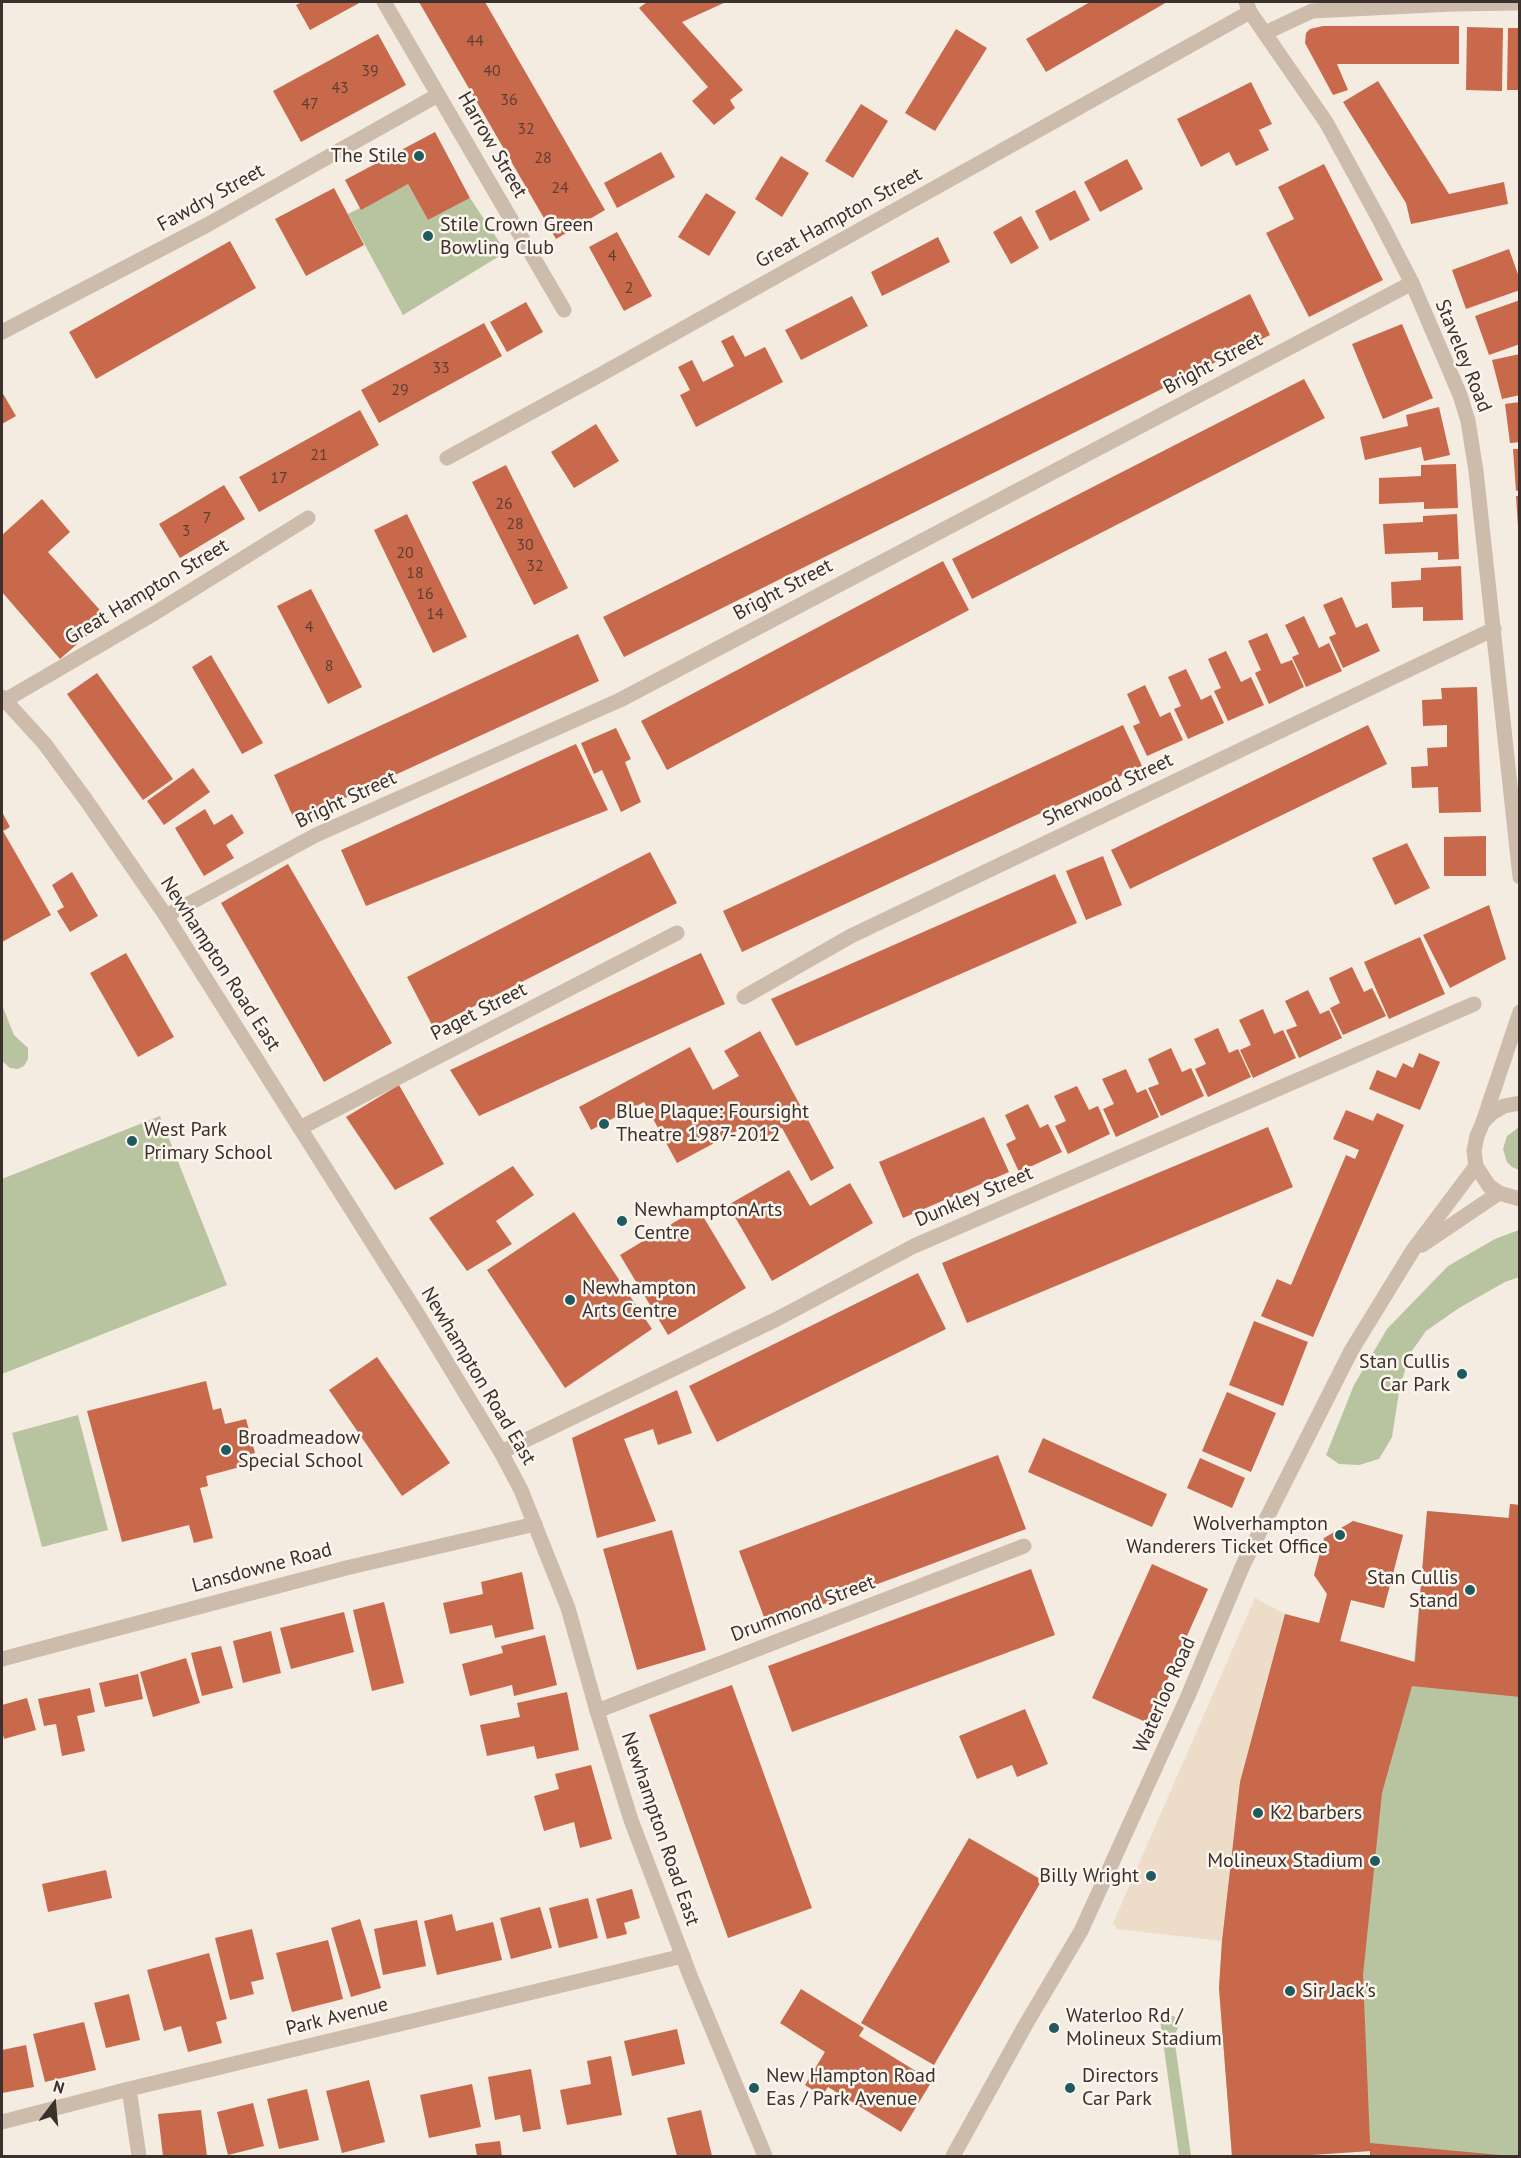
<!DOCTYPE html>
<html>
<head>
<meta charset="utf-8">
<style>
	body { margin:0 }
	#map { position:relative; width:1521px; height:2158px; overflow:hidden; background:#f4ebe1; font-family:"PT Sans",sans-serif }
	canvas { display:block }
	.frame { position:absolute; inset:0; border:3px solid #3b302b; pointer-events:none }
	.north { position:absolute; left:24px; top:2074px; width:60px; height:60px; -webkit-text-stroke:4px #fbf5ee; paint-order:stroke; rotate:16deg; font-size:16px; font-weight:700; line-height:24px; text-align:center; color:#3b302b }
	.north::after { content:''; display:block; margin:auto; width:21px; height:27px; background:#3b302b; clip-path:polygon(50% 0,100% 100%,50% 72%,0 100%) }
</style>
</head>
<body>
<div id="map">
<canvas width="1521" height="2158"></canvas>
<div class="frame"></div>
<div class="north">N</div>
</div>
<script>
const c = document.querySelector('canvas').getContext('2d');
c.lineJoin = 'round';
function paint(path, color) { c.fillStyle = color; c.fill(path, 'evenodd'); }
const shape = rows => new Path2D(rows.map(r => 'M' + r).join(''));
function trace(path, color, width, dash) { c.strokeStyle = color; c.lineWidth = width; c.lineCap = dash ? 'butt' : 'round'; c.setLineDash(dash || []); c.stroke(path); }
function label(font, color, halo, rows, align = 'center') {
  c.font = font + ' "PT Sans",sans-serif'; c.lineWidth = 5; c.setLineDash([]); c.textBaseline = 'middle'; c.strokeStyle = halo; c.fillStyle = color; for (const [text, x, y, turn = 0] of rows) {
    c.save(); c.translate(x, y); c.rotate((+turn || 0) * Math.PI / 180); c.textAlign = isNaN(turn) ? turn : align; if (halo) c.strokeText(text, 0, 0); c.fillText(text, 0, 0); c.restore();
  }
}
paint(shape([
	[408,184,428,220,470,198,506,252,403,315,348,214],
	[2,1005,14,1035,28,1048,28,1059,24,1066,18,1069,10,1068,2,1061],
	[160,1116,227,1285,2,1374,2,1179],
	[1519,1127,1520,1127,1519,1170,1512,1167,1507,1162,1503,1149,1507,1136],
	[1519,1230,1519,1277,1505,1282,1459,1308,1426,1331,1409,1355,1399,1392,1392,1437,1379,1459,1359,1465,1339,1464,1326,1455,1354,1385,1387,1329,1448,1266,1495,1239],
	[78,1415,108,1530,42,1547,12,1433],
	[1510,1504,1519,1505,1519,2156,1370,2156,1370,2151,1296,2156,1232,2156,1219,1988,1222,1941,1240,1782,1285,1614,1319,1623,1353,1521,1403,1535,1384,1608,1351,1600,1340,1641,1414,1662,1427,1511,1508,1518],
	[1162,2015,1174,2016,1179,2025,1174,2037,1191,2156,1179,2156,1160,2020]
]), '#b8c4a0');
paint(shape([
	[1255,1598,1285,1614,1240,1782,1222,1941,1117,1929,1113,1923]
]), '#ecdcc8');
paint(shape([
	[302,2,361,2,310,30,296,5],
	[419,2,485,2,605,210,556,239],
	[647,2,726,2,682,22,743,90,730,100,735,108,714,125,692,101,708,87,639,8],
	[1090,2,1167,2,1046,72,1026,39],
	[1323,26,1459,26,1459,64,1337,64,1348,90,1333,95,1305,43,1306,33,1310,29],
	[1467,27,1503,28,1502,91,1466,90],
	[1508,28,1520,28,1520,90,1507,90],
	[956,29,987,48,935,131,905,113],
	[378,34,406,85,301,142,273,91],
	[1378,81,1449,194,1504,182,1508,204,1411,224,1406,203,1343,102],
	[1251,82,1272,124,1259,130,1269,150,1236,166,1229,152,1201,167,1177,119],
	[861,104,888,121,853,178,825,161],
	[435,132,470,198,428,220,408,184,361,210,345,180],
	[661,152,675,177,617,208,604,183],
	[781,156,809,173,782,217,755,199],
	[1127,159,1143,189,1100,212,1084,182],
	[1324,164,1383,280,1309,317,1266,233,1294,219,1278,187],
	[334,188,364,245,306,276,275,219],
	[1075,190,1090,220,1050,241,1035,211],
	[706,193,736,212,709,256,678,237],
	[1021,216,1039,248,1011,264,993,232],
	[617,232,652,296,624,311,589,247],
	[938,237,950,262,882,296,871,272],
	[230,241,256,288,96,379,69,332],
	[1509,249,1520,280,1520,290,1466,309,1452,270],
	[1250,294,1270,335,624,657,603,617],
	[852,296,868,326,801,360,785,330],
	[1520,300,1520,344,1489,355,1475,316],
	[526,302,543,332,507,352,490,322],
	[484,323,502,356,379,423,361,390],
	[1402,324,1433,398,1383,419,1352,344],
	[733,335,745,357,765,347,783,382,696,427,680,395,690,390,678,367,692,360,703,382,734,366,721,341],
	[1520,354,1520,395,1502,399,1492,360],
	[1304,379,1325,418,972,599,952,559],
	[2,392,16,416,2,424],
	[1520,402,1520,442,1510,443,1505,404],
	[1439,407,1450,455,1424,461,1421,447,1365,460,1360,437,1408,426,1406,415],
	[360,410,379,445,259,512,239,477],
	[596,424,619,461,574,488,551,452],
	[1513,449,1520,449,1520,490,1516,491],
	[1456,464,1458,508,1424,509,1424,502,1379,504,1379,478,1421,476,1421,465],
	[506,465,568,588,534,605,472,482],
	[224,485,245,519,180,558,159,524],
	[1516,496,1520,496,1520,527,1518,527],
	[42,499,70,532,48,552,107,618,60,659,2,592,2,535],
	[407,514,467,637,433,653,374,530],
	[1457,514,1459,559,1438,560,1438,552,1385,554,1383,524,1423,522,1423,516],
	[943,561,969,610,667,770,641,721],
	[1461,566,1463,620,1423,621,1423,607,1392,608,1391,582,1421,580,1421,568],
	[311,589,362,687,328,704,277,606],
	[1342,597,1356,628,1367,623,1380,651,1343,668,1329,637,1336,634,1323,605],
	[1304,616,1319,648,1329,643,1342,671,1306,687,1292,657,1299,654,1285,625],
	[1267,633,1281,664,1292,660,1304,687,1269,704,1255,673,1261,670,1248,641],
	[578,634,599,681,295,821,274,775],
	[1226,651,1241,682,1251,677,1264,705,1228,721,1214,691,1221,688,1208,659],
	[211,655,263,743,242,754,192,667],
	[1186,669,1201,700,1211,695,1224,723,1188,739,1174,709,1181,706,1168,677],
	[97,673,173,779,143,800,67,694],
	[1145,685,1160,717,1170,712,1183,740,1147,756,1133,726,1140,723,1127,694],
	[1477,687,1481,812,1439,813,1438,787,1412,788,1411,767,1428,766,1427,748,1447,747,1447,725,1423,726,1422,700,1442,699,1441,688],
	[1123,725,1142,766,742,952,723,911],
	[1368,725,1387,764,1130,889,1111,850],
	[616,728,631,759,625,762,641,802,621,812,602,770,594,774,581,743],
	[576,744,608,810,366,906,341,850],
	[193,768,210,792,164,825,147,801],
	[205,809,214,825,232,814,244,833,226,845,234,858,204,876,175,828],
	[2,812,10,827,3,831,51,915,2,942],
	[1486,836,1486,876,1444,876,1444,837],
	[1407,843,1430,888,1395,905,1372,858],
	[650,852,677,903,433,1027,407,977],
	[1103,856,1122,905,1086,920,1066,871],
	[288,864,392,1043,324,1082,221,903],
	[72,872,98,916,70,932,57,911,64,907,52,885],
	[1055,874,1077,923,796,1046,771,999],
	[1489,905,1506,959,1450,988,1423,935],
	[1420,937,1445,994,1389,1019,1364,962],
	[126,953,174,1037,138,1057,90,973],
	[701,953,725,1004,479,1116,450,1070],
	[1352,967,1364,992,1372,988,1386,1016,1343,1035,1330,1008,1340,1003,1329,978],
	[1308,990,1320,1014,1329,1010,1342,1038,1299,1058,1286,1030,1297,1026,1285,1001],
	[1263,1009,1274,1034,1283,1030,1296,1058,1253,1078,1240,1050,1251,1045,1239,1020],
	[1218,1028,1229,1053,1238,1049,1251,1077,1208,1097,1195,1069,1206,1064,1194,1039],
	[760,1031,834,1168,811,1181,782,1128,757,1142,748,1125,677,1163,644,1102,591,1130,579,1107,690,1047,713,1090,739,1076,724,1051],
	[1171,1048,1182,1072,1191,1068,1204,1096,1161,1116,1148,1088,1159,1084,1148,1059],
	[1419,1053,1440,1062,1420,1110,1369,1089,1377,1070,1396,1078,1403,1063,1413,1068],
	[1126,1069,1137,1093,1146,1089,1159,1117,1116,1137,1103,1109,1114,1104,1102,1079],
	[399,1085,444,1164,395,1190,346,1117],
	[1077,1086,1089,1110,1098,1106,1110,1134,1068,1154,1055,1126,1066,1121,1054,1096],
	[1028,1104,1040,1128,1048,1124,1062,1152,1019,1172,1006,1144,1016,1139,1005,1115],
	[1346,1110,1373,1121,1377,1113,1404,1125,1313,1337,1261,1316,1277,1279,1291,1285,1346,1155,1355,1159,1359,1150,1333,1139],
	[984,1117,1009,1172,903,1218,879,1162],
	[1268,1127,1293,1187,967,1323,942,1263],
	[513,1166,534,1195,496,1221,512,1244,467,1271,429,1218],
	[789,1170,810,1206,850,1183,873,1223,772,1281,728,1205],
	[698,1208,746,1288,668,1335,620,1255],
	[574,1212,652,1329,565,1388,487,1270],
	[918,1273,946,1329,717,1442,689,1386],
	[1254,1321,1308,1342,1283,1406,1229,1385],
	[377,1357,450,1463,402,1496,329,1390],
	[206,1381,213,1410,221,1408,225,1424,246,1419,255,1453,242,1456,244,1466,206,1476,208,1486,200,1488,213,1538,194,1543,189,1525,122,1542,87,1411],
	[677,1390,692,1433,658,1445,653,1429,624,1439,656,1521,597,1538,572,1438],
	[1227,1392,1276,1413,1251,1472,1202,1451],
	[1043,1438,1167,1494,1152,1527,1028,1472],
	[998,1455,1026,1529,767,1625,739,1551],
	[1200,1458,1245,1478,1232,1508,1187,1488],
	[1510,1504,1520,1505,1520,1697,1412,1686,1382,1793,1363,1975,1370,2143,1500,2155,1500,2156,1370,2156,1370,2151,1296,2156,1232,2156,1219,1988,1222,1941,1240,1782,1285,1614,1319,1623,1327,1594,1314,1575,1324,1538,1353,1521,1403,1535,1384,1608,1351,1600,1340,1641,1415,1662,1427,1511,1509,1518],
	[672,1530,706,1650,637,1670,603,1549],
	[1152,1564,1208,1589,1148,1723,1092,1698],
	[1031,1569,1055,1635,792,1732,768,1666],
	[522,1572,534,1629,495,1638,492,1625,450,1634,443,1603,483,1594,481,1582],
	[384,1602,404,1683,372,1691,353,1610],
	[344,1612,354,1652,291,1669,280,1628],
	[271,1631,281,1673,243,1683,233,1641],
	[545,1635,557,1685,514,1696,512,1685,470,1696,462,1664,503,1653,501,1646],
	[221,1646,233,1688,202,1696,191,1653],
	[186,1658,200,1703,153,1717,140,1672],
	[138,1674,143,1699,105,1707,99,1683],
	[732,1685,812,1908,728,1938,649,1715],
	[90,1688,95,1712,77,1716,85,1751,62,1756,56,1724,44,1726,38,1699],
	[567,1692,579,1750,537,1759,534,1746,487,1756,480,1725,520,1717,517,1703],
	[27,1698,36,1730,4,1739,2,1730,2,1705],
	[1025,1709,1048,1764,1017,1777,1012,1765,977,1779,959,1736],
	[591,1765,612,1839,580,1848,574,1822,544,1831,534,1796,559,1789,555,1774],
	[969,1838,1042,1880,934,2065,861,2023],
	[106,1870,112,1898,48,1912,42,1884],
	[632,1889,640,1918,624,1923,627,1934,607,1939,596,1899],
	[588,1898,598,1938,559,1948,549,1908],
	[540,1907,552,1948,511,1959,500,1918],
	[452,1914,456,1931,493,1922,502,1960,437,1975,424,1921],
	[360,1919,381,1988,351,1997,331,1928],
	[417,1920,426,1966,383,1975,374,1929],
	[252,1929,264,1979,251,1982,254,1994,230,2000,215,1938],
	[328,1940,343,1999,292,2012,276,1953],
	[209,1953,227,2019,216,2022,222,2043,188,2052,181,2026,164,2031,147,1970],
	[801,1989,864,2028,859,2036,932,2081,901,2132,828,2087,822,2096,805,2085,825,2052,780,2023],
	[129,1994,140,2040,106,2048,94,2003],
	[84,2022,96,2070,45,2082,33,2034],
	[677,2029,685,2064,632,2076,624,2041],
	[26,2045,34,2087,2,2093,2,2050],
	[611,2056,622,2115,567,2125,560,2090,591,2084,587,2061],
	[531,2069,541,2129,523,2132,520,2115,495,2120,488,2077],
	[369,2080,385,2142,342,2153,326,2091],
	[472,2084,481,2127,429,2138,420,2095],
	[307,2089,319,2140,279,2149,267,2099],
	[253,2103,264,2146,228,2155,217,2112],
	[201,2110,207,2156,163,2156,158,2114],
	[701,2110,712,2156,677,2156,667,2118],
	[500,2141,502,2156,477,2156,475,2144]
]), '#c8694b');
trace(shape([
	[384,2,564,310],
	[1265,33,1312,11,1452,4,1520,3],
	[2,332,207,225,438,95],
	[447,458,598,376,1250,12],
	[2,702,155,613,308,518],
	[166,916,316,835,620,700,1412,283],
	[744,997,851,936,1494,629],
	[300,1128,677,933],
	[501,1452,777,1319,914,1246,1474,1004],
	[2,1659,346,1568,535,1524],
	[597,1711,1024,1546],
	[129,2089,139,2156],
	[2,2122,129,2089,683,1956]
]), '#cdbbac', 15);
trace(shape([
	[1246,2,1250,12,1326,122,1380,221,1412,283,1460,395,1468,421,1476,471,1520,877],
	[2,697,44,743,86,800,166,916,420,1318,501,1452,521,1490,568,1608,597,1711,631,1820,691,1978,765,2156],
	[1520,1103,1504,1106,1492,1113,1483,1122,1477,1136,1474,1151,1476,1166,1489,1186,1499,1193,1520,1199],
	[1483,1122,1520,1012],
	[1422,1245,1499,1193],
	[953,2156,1026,2024,1081,1931,1188,1696,1243,1565,1351,1351,1413,1250,1476,1166]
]), '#cdbbac', 15);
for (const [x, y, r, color] of [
	[419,156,6,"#1f5a5e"],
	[428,236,6,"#1f5a5e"],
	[604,1124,6,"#1f5a5e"],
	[132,1141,6,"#1f5a5e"],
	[622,1221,6,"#1f5a5e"],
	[570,1300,6,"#1f5a5e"],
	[1462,1374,6,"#1f5a5e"],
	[226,1450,6,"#1f5a5e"],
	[1340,1535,6,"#1f5a5e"],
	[1470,1590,6,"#1f5a5e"],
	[1258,1813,6,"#1f5a5e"],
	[1375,1861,6,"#1f5a5e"],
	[1151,1876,6,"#1f5a5e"],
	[1290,1991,6,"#1f5a5e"],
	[1054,2028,6,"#1f5a5e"],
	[754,2088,6,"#1f5a5e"],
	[1070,2088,6,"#1f5a5e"]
]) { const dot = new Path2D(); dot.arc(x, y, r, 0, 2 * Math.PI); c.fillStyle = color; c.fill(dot); trace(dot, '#fbf5ee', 2); }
label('16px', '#5e3e33', null, [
	["44",475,41],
	["39",370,71],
	["40",492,71],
	["43",340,88],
	["36",509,100],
	["47",310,104],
	["32",526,129],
	["28",543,158],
	["24",560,188],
	["4",612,256],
	["2",629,288],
	["33",441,368],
	["29",400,390],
	["21",319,455],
	["17",279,478],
	["26",504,504],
	["7",207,518],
	["28",515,524],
	["3",186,531],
	["30",525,545],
	["20",405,553],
	["32",535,566],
	["18",415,573],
	["16",425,594],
	["14",435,614],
	["4",309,627],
	["8",329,666]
]);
label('20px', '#3b302b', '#fbf5ee', [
	["Harrow Street",492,145,60],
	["Fawdry Street",211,198,-29],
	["Great Hampton Street",839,218,-29],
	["Staveley Road",1463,356,68],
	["Bright Street",1213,364,-28],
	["Bright Street",783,590,-28],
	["Great Hampton Street",147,592,-31],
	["Sherwood Street",1108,790,-26],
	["Bright Street",346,800,-25],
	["Newhampton Road East",220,964,57],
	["Paget Street",479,1012,-27],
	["Dunkley Street",974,1197,-23],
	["Newhampton Road East",478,1376,59],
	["Lansdowne Road",262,1568,-15],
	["Drummond Street",803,1609,-21],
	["Waterloo Road",1165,1695,-66],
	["Newhampton Road East",660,1829,71],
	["Park Avenue",337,2017,-14]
]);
label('20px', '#3b302b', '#fbf5ee', [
	["The Stile",407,156,"right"],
	["Stile Crown Green",440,225],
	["Bowling Club",440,248],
	["Blue Plaque: Foursight",616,1112],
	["Theatre 1987-2012",616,1135],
	["West Park",144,1130],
	["Primary School",144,1153],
	["NewhamptonArts",634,1210],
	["Centre",634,1233],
	["Newhampton",582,1288],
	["Arts Centre",582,1311],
	["Stan Cullis",1450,1362,"right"],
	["Car Park",1450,1385,"right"],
	["Broadmeadow",238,1438],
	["Special School",238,1461],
	["Wolverhampton",1328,1524,"right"],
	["Wanderers Ticket Office",1328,1547,"right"],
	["Stan Cullis",1458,1578,"right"],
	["Stand",1458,1601,"right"],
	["K2 barbers",1270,1813],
	["Molineux Stadium",1363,1861,"right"],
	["Billy Wright",1139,1876,"right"],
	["Sir Jack's",1302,1991],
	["Waterloo Rd /",1066,2016],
	["Molineux Stadium",1066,2039],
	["New Hampton Road",766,2076],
	["Eas / Park Avenue",766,2099],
	["Directors",1082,2076],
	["Car Park",1082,2099]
], 'left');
</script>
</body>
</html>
